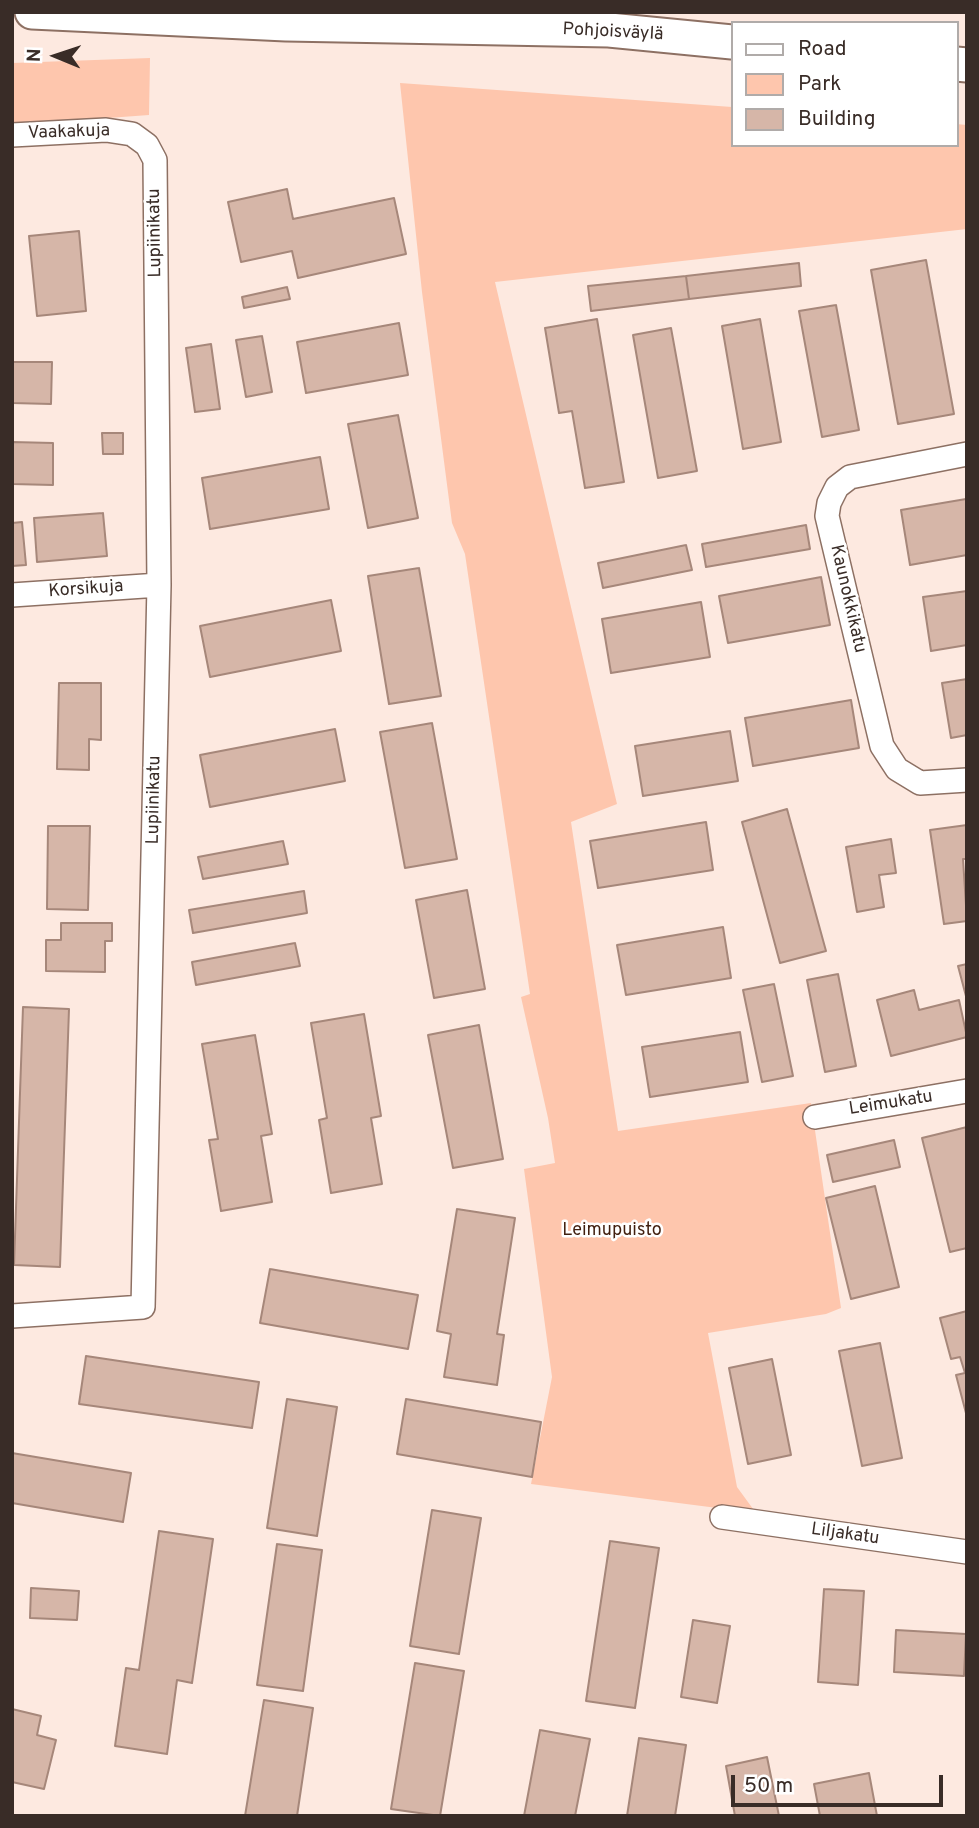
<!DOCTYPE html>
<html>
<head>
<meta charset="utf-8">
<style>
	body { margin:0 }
	#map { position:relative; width:979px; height:1828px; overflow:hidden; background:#fde9e0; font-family:Overpass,sans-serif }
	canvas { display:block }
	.frame { position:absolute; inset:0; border:14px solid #392c27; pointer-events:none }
	.legend { position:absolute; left:731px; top:21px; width:228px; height:126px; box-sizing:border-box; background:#fff; border:2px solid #b0aba9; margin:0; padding:9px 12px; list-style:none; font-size:21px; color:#392c27 }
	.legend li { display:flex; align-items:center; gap:14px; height:35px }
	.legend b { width:35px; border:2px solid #b0aba9 }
	.north { position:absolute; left:21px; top:21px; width:70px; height:70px; -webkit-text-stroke:5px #fff; paint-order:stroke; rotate:272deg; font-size:19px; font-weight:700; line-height:28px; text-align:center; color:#392c27 }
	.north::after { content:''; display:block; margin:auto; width:24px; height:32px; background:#392c27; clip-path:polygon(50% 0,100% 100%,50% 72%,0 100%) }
	.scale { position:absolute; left:731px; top:1775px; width:212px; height:32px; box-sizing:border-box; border:4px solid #392c27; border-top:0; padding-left:9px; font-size:21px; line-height:24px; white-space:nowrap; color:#392c27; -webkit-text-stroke:5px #fff; paint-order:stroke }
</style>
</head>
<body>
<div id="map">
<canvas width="979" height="1828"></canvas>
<div class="frame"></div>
<ul class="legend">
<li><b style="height:9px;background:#fff"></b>Road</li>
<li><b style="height:19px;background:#fec6ad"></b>Park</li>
<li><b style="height:19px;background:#d6b6a8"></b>Building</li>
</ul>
<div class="north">N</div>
<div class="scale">50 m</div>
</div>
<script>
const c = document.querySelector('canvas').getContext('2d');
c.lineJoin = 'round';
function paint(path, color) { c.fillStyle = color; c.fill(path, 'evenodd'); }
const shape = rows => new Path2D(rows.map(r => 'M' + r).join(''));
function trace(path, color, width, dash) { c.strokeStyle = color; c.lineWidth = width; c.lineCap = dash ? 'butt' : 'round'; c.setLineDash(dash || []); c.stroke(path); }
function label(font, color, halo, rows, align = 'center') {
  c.font = font + ' Overpass,sans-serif'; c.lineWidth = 5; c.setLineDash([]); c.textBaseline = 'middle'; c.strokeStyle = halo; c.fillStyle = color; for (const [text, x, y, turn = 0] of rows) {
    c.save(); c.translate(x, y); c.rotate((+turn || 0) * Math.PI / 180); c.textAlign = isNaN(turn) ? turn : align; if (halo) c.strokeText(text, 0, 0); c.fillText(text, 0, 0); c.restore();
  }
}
paint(shape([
	[150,58,149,115,12,125,12,63],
	[400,83,732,107,732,145,956,145,956,124,967,125,967,229,495,282,617,804,571,822,618,1131,811,1103,841,1308,826,1314,708,1333,737,1487,756,1513,531,1484,552,1377,524,1169,555,1163,548,1118,521,997,530,994,465,554,452,523,422,292]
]), '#fec6ad');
const building = shape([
	[287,189,293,219,394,198,406,254,298,278,292,251,241,262,228,202,287,189],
	[79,231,86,311,37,316,29,236,79,231],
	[926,260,954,414,898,424,871,270,926,260],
	[799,263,801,286,689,299,686,276,799,263],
	[686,276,689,299,591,311,588,286,686,276],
	[287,287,290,299,244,308,242,297,287,287],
	[836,305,859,430,822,437,799,311,836,305],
	[597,319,624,482,585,488,572,411,559,413,545,328,597,319],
	[760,319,781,442,743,449,722,326,760,319],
	[399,323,408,375,306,393,297,342,399,323],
	[671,328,697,471,658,478,633,335,671,328],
	[262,336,272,392,246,397,236,340,262,336],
	[211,344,220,409,195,412,186,348,211,344],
	[12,362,52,362,51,404,12,403,12,362],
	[398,415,418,518,368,528,348,424,398,415],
	[102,433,123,433,123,454,103,454,102,433],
	[12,442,53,443,53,485,12,484,12,442],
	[320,457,329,509,210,529,202,478,320,457],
	[966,499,967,555,910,565,901,510,966,499],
	[103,513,107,556,37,562,34,518,103,513],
	[22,522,26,565,12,566,12,523,22,522],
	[806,525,810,549,706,567,702,544,806,525],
	[686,545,692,570,603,588,598,563,686,545],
	[419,568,441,696,389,704,368,576,419,568],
	[821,577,830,625,728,643,719,596,821,577],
	[967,591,967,645,931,651,923,597,967,591],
	[331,600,341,651,210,677,200,626,331,600],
	[701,602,710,657,611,673,602,619,701,602],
	[967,679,967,735,951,738,942,683,967,679],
	[59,683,101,683,101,740,89,739,89,770,57,769,59,683],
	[851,700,859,748,753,766,745,718,851,700],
	[432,723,457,859,405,868,380,732,432,723],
	[335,729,345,781,210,807,200,755,335,729],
	[730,731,738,781,643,796,635,746,730,731],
	[787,809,826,951,780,963,742,822,787,809],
	[706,822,713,870,598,888,590,841,706,822],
	[967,825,967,859,963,859,967,921,944,924,930,830,967,825],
	[48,826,90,826,88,910,47,909,48,826],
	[891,839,896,873,879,875,884,907,857,912,846,847,891,839],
	[283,841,288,864,203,879,198,857,283,841],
	[467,890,485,989,434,998,416,900,467,890],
	[304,891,307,913,193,933,189,910,304,891],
	[61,923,112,923,112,941,105,941,105,972,46,971,46,940,61,940,61,923],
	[723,927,731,978,626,995,617,945,723,927],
	[295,943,300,966,196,985,192,962,295,943],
	[967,964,967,1000,958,966,967,964],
	[838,974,856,1066,825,1072,807,980,838,974],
	[774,984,793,1076,762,1082,743,990,774,984],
	[914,990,919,1010,959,1000,967,1037,891,1056,877,1000,914,990],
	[23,1007,69,1009,60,1267,14,1265,23,1007],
	[364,1014,381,1116,371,1118,382,1184,331,1193,319,1120,327,1118,311,1023,364,1014],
	[479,1025,503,1159,453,1168,428,1035,479,1025],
	[740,1032,748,1082,650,1097,642,1047,740,1032],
	[255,1035,272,1134,261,1136,272,1202,221,1211,209,1140,218,1139,202,1044,255,1035],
	[967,1127,967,1248,950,1252,922,1138,967,1127],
	[894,1140,900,1167,833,1182,827,1155,894,1140],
	[875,1186,899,1287,851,1299,826,1198,875,1186],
	[457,1209,515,1218,497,1334,504,1335,497,1385,444,1377,451,1334,437,1331,457,1209],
	[270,1269,418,1295,408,1349,260,1323,270,1269],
	[967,1311,967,1417,956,1375,965,1373,960,1357,951,1359,940,1318,967,1311],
	[880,1343,902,1458,862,1466,839,1351,880,1343],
	[86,1356,259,1382,252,1428,79,1404,86,1356],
	[772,1359,791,1455,748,1464,729,1368,772,1359],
	[287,1399,337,1407,317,1536,267,1528,287,1399],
	[406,1399,541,1422,532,1477,397,1454,406,1399],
	[12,1453,131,1473,123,1522,12,1503,12,1453],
	[432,1510,481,1518,459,1654,410,1646,432,1510],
	[159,1531,213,1539,192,1683,177,1680,167,1754,115,1746,126,1668,139,1670,159,1531],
	[610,1541,659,1548,635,1708,586,1701,610,1541],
	[277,1544,322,1550,303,1691,257,1685,277,1544],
	[31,1588,79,1591,77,1620,30,1618,31,1588],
	[824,1589,864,1591,858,1685,818,1682,824,1589],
	[693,1620,730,1626,717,1703,681,1697,693,1620],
	[896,1630,966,1634,964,1676,894,1672,896,1630],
	[415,1663,464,1671,440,1816,391,1809,415,1663],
	[264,1700,313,1708,297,1816,245,1816,264,1700],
	[12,1709,41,1716,37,1735,56,1740,44,1789,12,1782,12,1709],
	[540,1730,590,1739,575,1816,524,1816,540,1730],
	[639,1738,686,1745,675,1816,627,1816,639,1738],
	[767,1757,779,1816,735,1816,726,1766,767,1757],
	[869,1773,877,1816,820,1816,814,1784,869,1773]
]);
paint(building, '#d6b6a8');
trace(building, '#a6877a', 2);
const minor = shape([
	[12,135,106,130,132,134,147,145,155,160,159,585,143,1307,12,1316],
	[967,454,850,477,837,487,829,503,827,516,882,746,897,769,920,783,967,780],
	[12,595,159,585],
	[815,1117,967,1091],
	[722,1517,967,1552]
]);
const secondary = shape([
	[32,12,286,24,609,30,732,42],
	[956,64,967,65]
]);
trace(minor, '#8d7063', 26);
trace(secondary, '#8d7063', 37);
trace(minor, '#fff', 23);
trace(secondary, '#fff', 33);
label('18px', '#392c27', '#fff', [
	["Pohjoisväylä",613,33,3],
	["Vaakakuja",69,133,-2],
	["Lupiinikatu",156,233,-91],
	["Korsikuja",86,590,-4],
	["Kaunokkikatu",847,599,77],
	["Lupiinikatu",155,800,-89],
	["Leimukatu",891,1104,-9],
	["Liljakatu",845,1535,8]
]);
label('18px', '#411f0f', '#fff', [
	["Leimupuisto",612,1231]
]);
</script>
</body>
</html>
